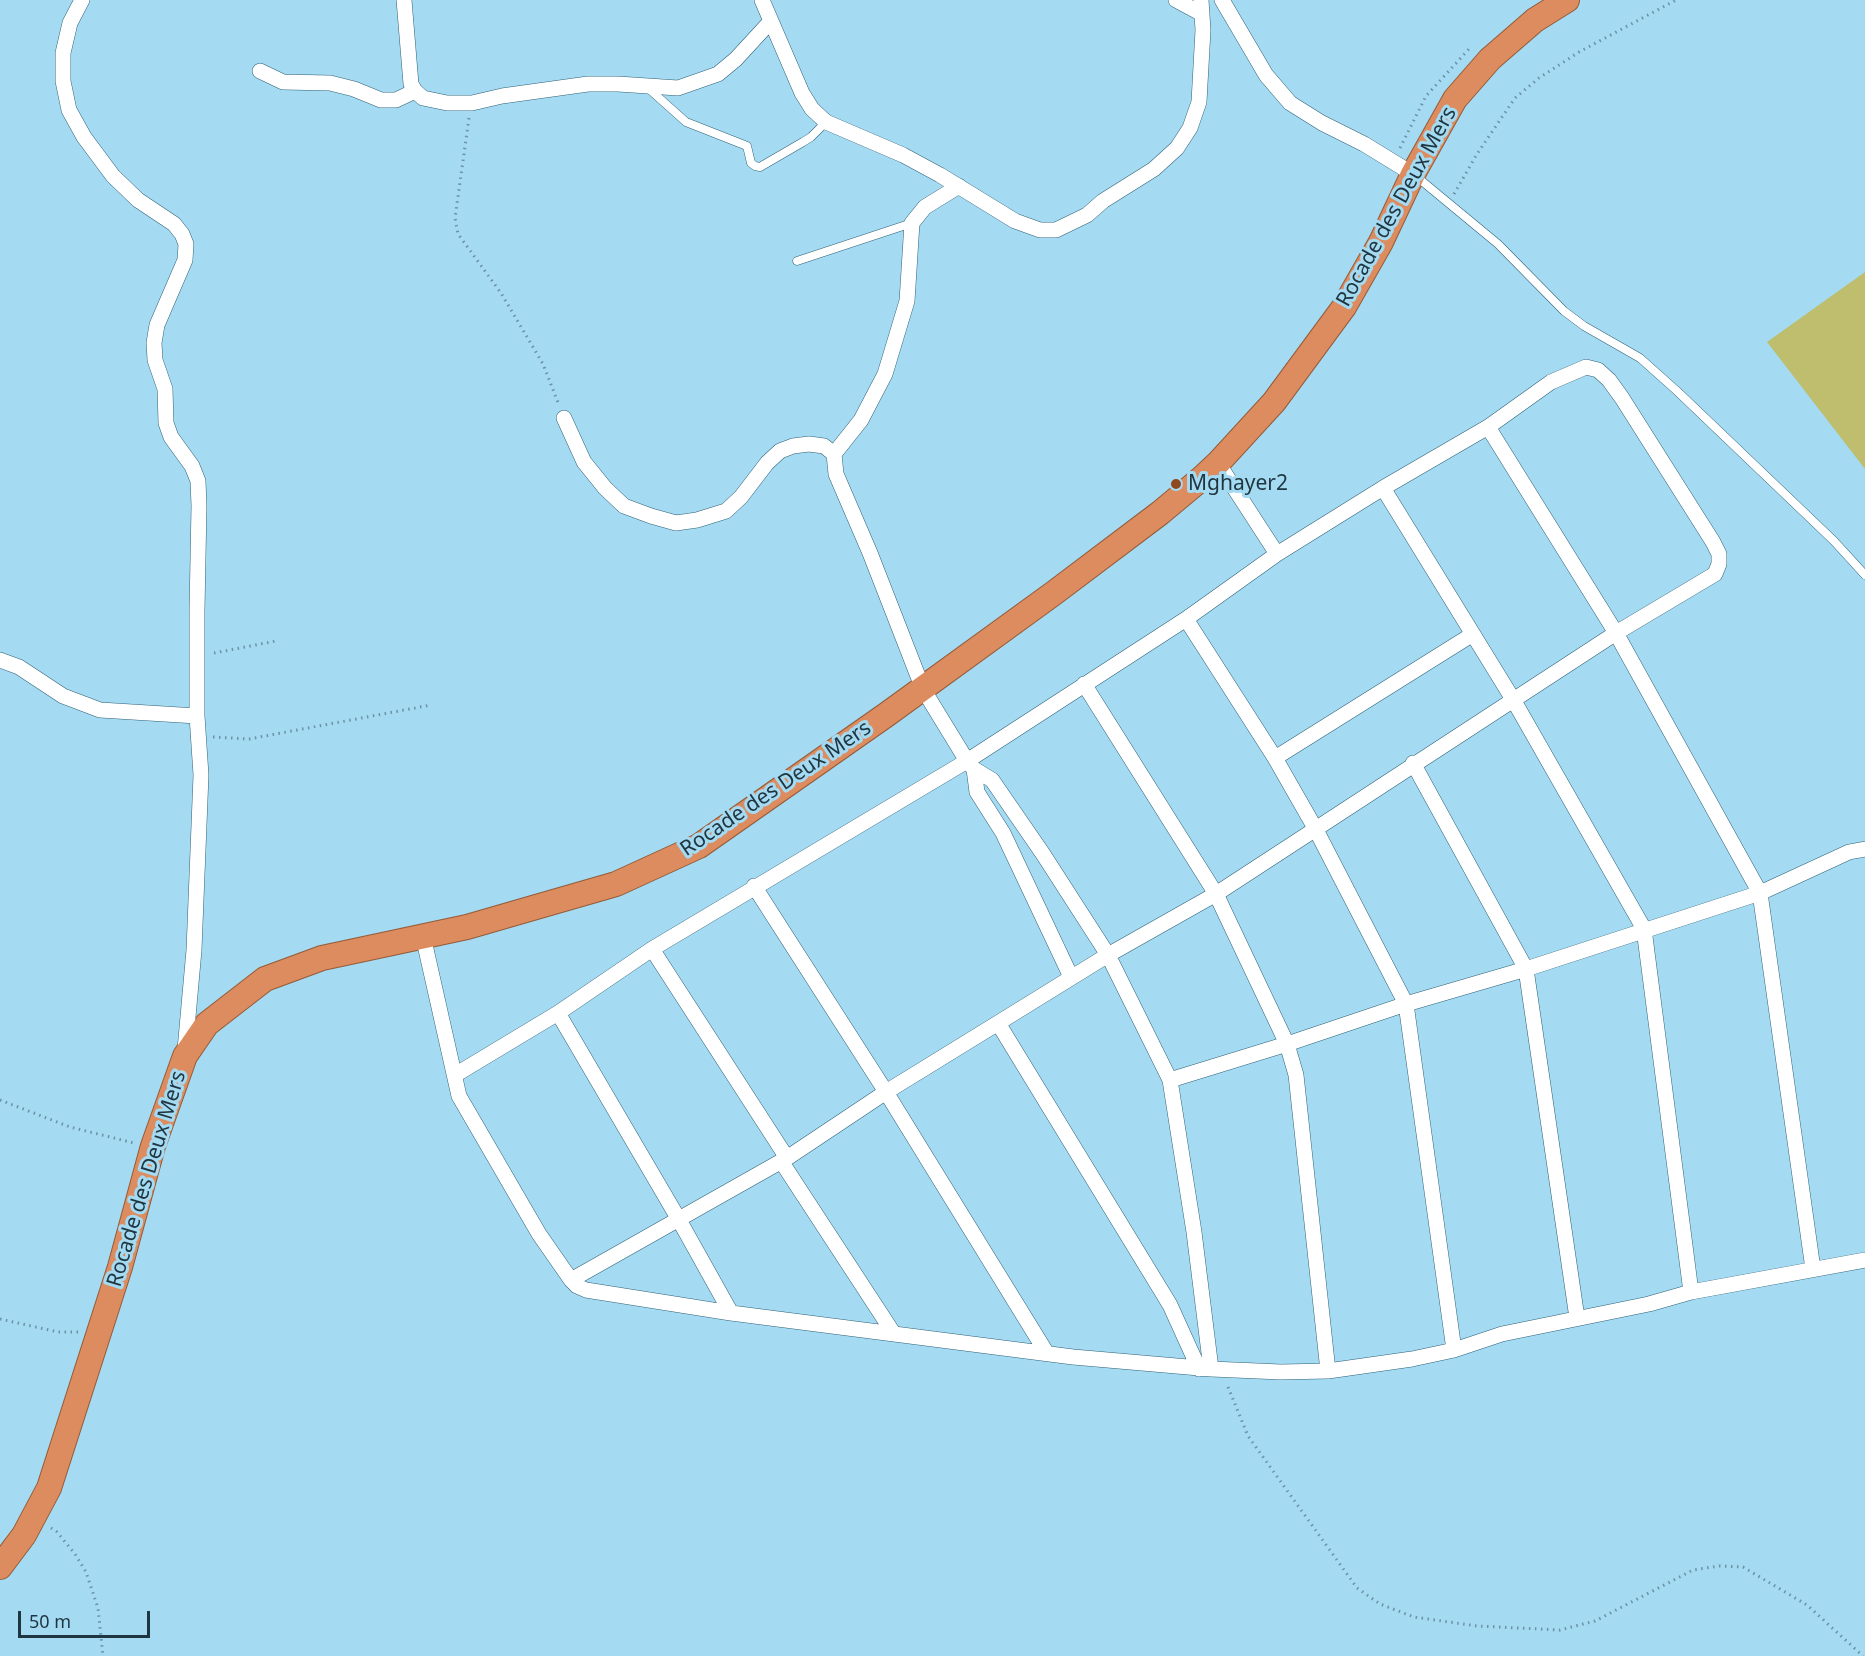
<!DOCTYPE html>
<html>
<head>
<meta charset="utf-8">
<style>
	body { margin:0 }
	#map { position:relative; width:1865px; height:1656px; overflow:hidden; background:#a4daf2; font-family:"Noto Sans",sans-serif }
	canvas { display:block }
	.scale { position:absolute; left:18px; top:1611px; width:132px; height:27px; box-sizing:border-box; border:3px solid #1f353f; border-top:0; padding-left:8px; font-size:18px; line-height:21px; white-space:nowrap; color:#1f353f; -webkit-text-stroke:4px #a4daf2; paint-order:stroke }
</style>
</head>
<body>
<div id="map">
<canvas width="1865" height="1656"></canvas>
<div class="scale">50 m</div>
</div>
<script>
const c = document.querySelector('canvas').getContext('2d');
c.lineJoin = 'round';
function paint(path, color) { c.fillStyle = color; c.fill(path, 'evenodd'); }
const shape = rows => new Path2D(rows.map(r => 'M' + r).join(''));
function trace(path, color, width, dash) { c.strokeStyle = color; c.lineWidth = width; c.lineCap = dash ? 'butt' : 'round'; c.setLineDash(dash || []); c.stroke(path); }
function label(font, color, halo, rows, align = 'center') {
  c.font = font + ' "Noto Sans",sans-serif'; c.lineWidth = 6; c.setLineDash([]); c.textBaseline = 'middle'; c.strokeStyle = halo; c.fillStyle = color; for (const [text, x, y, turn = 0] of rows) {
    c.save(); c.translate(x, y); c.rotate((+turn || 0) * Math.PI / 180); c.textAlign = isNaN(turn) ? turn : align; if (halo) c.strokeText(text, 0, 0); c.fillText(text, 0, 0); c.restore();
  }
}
paint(shape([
	[1865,272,1865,469,1767,342]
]), '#bebe6e');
const service = shape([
	[648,88,686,122,747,146,751,163,755,166,760,167,803,142,811,137,826,122],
	[1417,177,1498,244,1564,311,1584,326,1640,358,1677,391,1834,541,1865,575],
	[797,261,912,223]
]);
const minor = shape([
	[82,0,70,23,63,53,63,81,69,110,84,137,113,176,138,200,174,224,182,234,186,244,185,260,157,325,154,343,155,360,165,389,166,423,171,437,192,466,198,481,199,506,197,610,197,716,201,775,194,950,185,1050],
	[404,0,411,84,415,91,423,98,447,103,472,103,502,96,588,84,618,84,678,88,718,74,736,59,770,22],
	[762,0,802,93,812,109,826,122,903,155,940,175,1015,221,1040,230,1056,230,1087,215,1103,201,1154,169,1177,148,1190,128,1199,102,1203,30,1201,0],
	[1176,0,1202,14],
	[1222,0,1266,75,1290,103,1322,123,1364,144,1413,174],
	[260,71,283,82,330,83,354,89,381,100,396,100,415,91],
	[564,418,584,462,605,488,624,506,651,516,676,523,697,520,726,511,741,497,767,463,780,451,793,446,809,444,824,446,834,454],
	[1488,427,1616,633,1760,893,1813,1269],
	[1218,463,1277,554],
	[1383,488,1514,701,1644,929,1691,1292],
	[1186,619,1275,758,1315,828,1406,1004,1454,1350],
	[0,660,19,667,63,696,100,710,197,716],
	[1084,684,1216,894,1287,1044,1296,1075,1328,1371],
	[1275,758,1473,634],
	[1413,763,1526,969,1577,1318],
	[974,769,977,792,1003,833,1071,977],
	[754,886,886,1092,1046,1352],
	[423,936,459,1096,539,1234,571,1280,577,1286,586,1290,731,1313,1073,1357,1211,1369,1194,1232,1170,1080,1108,955,1043,854,992,780,974,769,967,761,923,689,870,553,836,474,834,454,861,420,885,374,907,301,912,223,925,207,959,186],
	[652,949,787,1158],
	[558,1013,678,1218,731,1313],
	[455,1075,558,1013,652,949,967,761,1186,619,1277,554,1383,488,1488,427,1551,382,1586,367,1598,370,1609,380,1622,398,1713,542,1719,554,1719,564,1715,574,1616,633,1216,894,1108,955,998,1023,1170,1305,1199,1369],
	[1170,1080,1287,1044,1406,1004,1526,969,1760,893,1849,852,1865,849],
	[781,1161,894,1334],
	[571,1280,787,1158,886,1092,998,1023],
	[1211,1369,1281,1372,1328,1371,1412,1359,1454,1350,1502,1334,1649,1304,1691,1292,1865,1260]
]);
const trunk = shape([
	[0,1567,24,1535,49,1488,120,1267,153,1146,185,1056,207,1024,265,979,322,958,467,927,550,903,616,884,699,846,886,715,1054,593,1160,513,1202,478,1218,463,1274,402,1344,307,1381,242,1413,174,1455,99,1490,59,1535,20,1567,0]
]);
trace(service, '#2f6277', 9);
trace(minor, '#2f6277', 16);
trace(trunk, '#945b38', 26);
trace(shape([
	[469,118,455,218,458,234,501,293,543,364,559,405],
	[1400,148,1426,96,1469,49],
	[1454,194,1477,154,1515,98,1539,78,1579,52,1676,0],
	[214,653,276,641],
	[213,737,249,739,431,705],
	[0,1100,70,1127,134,1143],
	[0,1319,58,1332,79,1332],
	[1228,1387,1248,1436,1357,1588,1380,1604,1414,1617,1477,1626,1560,1630,1595,1621,1693,1570,1719,1566,1743,1567,1807,1605,1863,1656],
	[51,1528,57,1532,75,1554,86,1572,98,1608,103,1656]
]), '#6b93a5', 3, [1.5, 4.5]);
trace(service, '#fff', 8);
trace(minor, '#fff', 15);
trace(trunk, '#dc8c5e', 24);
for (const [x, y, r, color] of [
	[1176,484,6,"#8e4920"]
]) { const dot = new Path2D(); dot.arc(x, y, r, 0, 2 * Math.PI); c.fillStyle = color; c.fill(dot); trace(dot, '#a4daf2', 2); }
label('21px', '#1f353f', '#a4daf2', [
	["Rocade des Deux Mers",1397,207,-61],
	["Rocade des Deux Mers",776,789,-34],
	["Rocade des Deux Mers",147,1179,-73]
]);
label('21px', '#1f353f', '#a4daf2', [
	["Mghayer2",1188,484]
], 'left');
</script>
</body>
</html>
